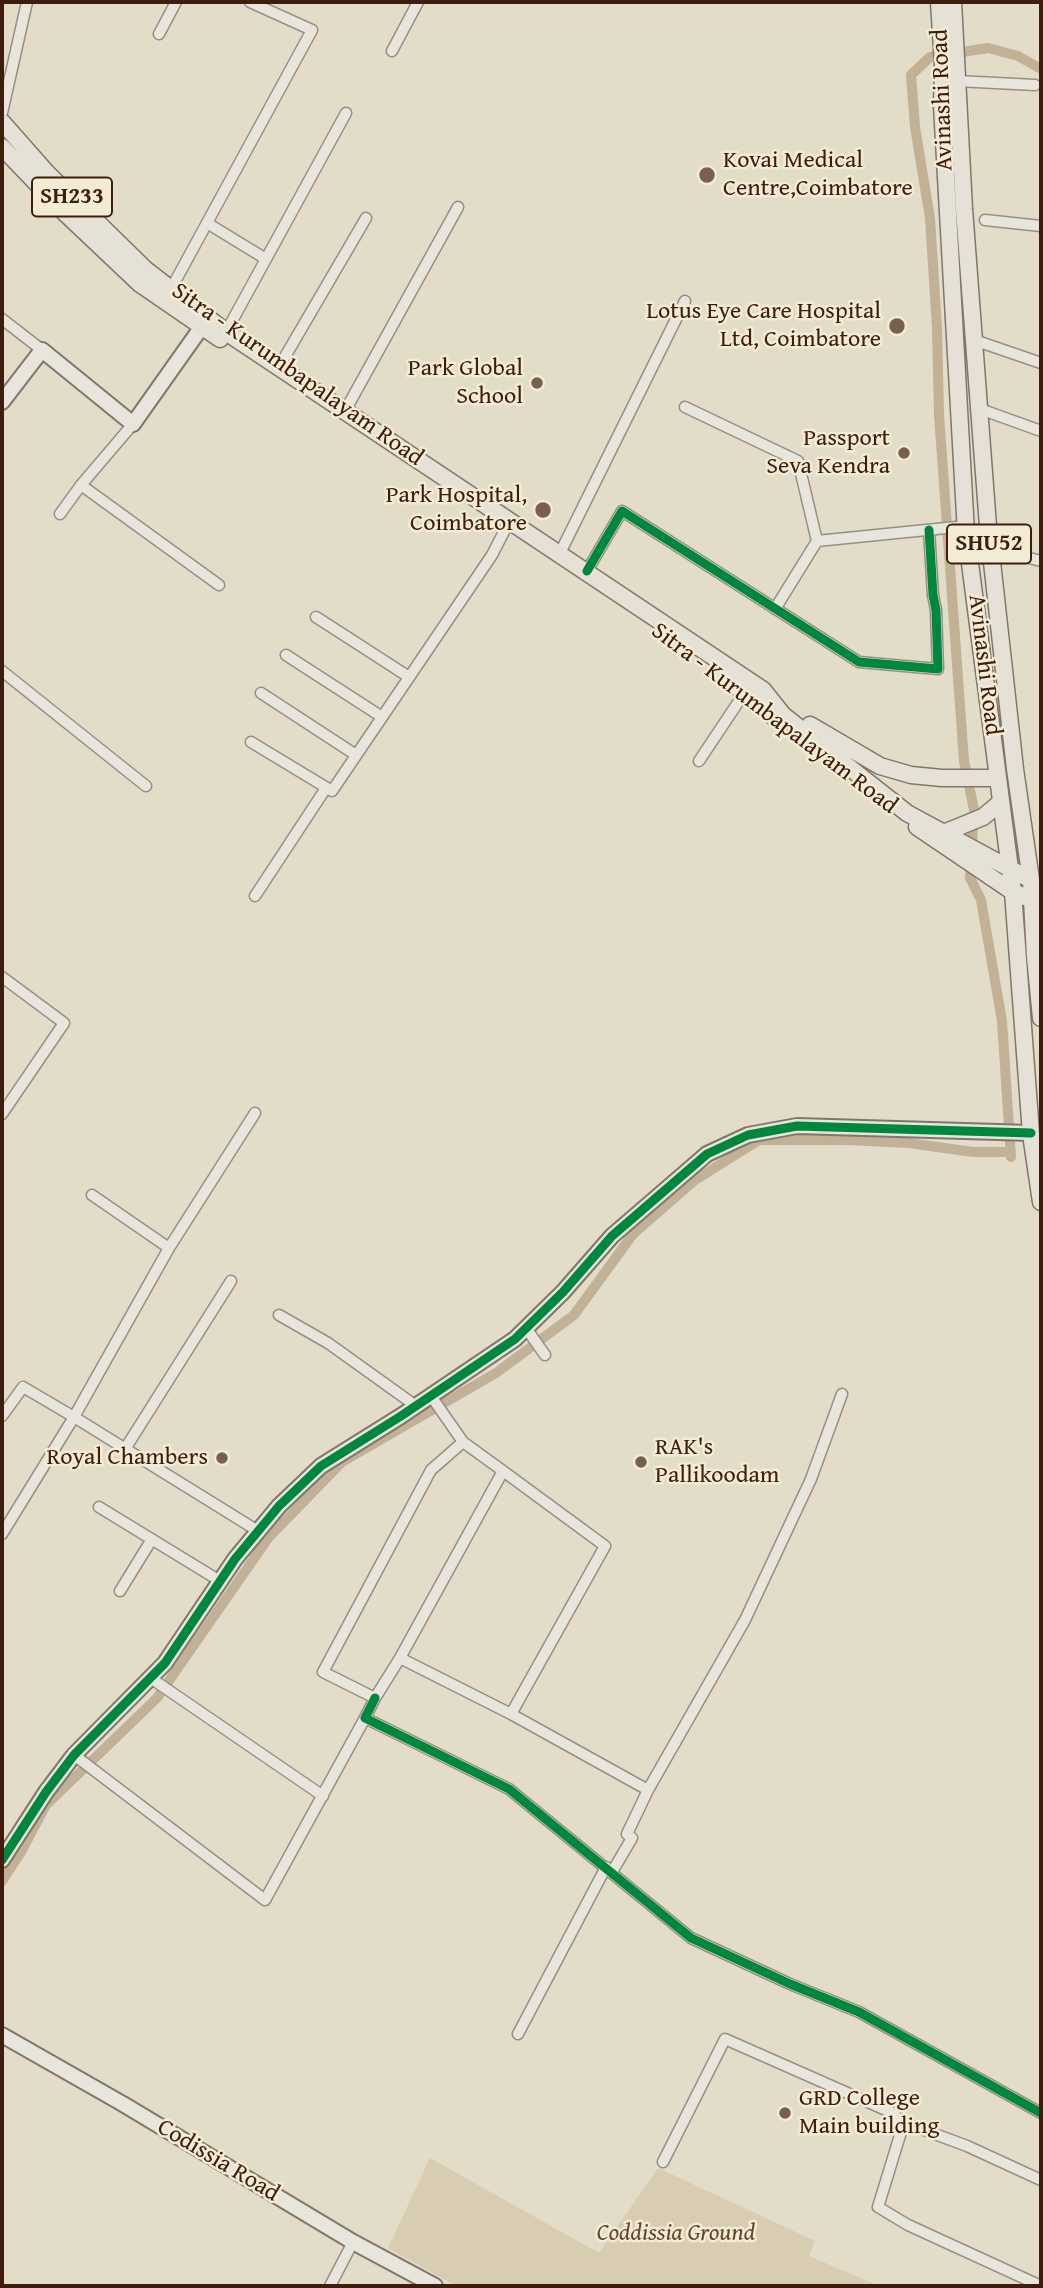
<!DOCTYPE html>
<html>
<head>
<meta charset="utf-8">
<style>
	body { margin:0 }
	#map { position:relative; width:1043px; height:2288px; overflow:hidden; background:#e2dcc8; font-family:"Gentium Book Plus",serif }
	canvas { display:block }
	.frame { position:absolute; inset:0; border:4px solid #3f1c0e; pointer-events:none }
</style>
</head>
<body>
<div id="map">
<canvas width="1043" height="2288"></canvas>
<div class="frame"></div>
</div>
<script>
const c = document.querySelector('canvas').getContext('2d');
c.lineJoin = 'round';
function paint(path, color) { c.fillStyle = color; c.fill(path, 'evenodd'); }
const shape = rows => new Path2D(rows.map(r => 'M' + r).join(''));
function trace(path, color, width, dash) { c.strokeStyle = color; c.lineWidth = width; c.lineCap = dash ? 'butt' : 'round'; c.setLineDash(dash || []); c.stroke(path); }
function label(font, color, halo, rows, align = 'center') {
  c.font = font + ' "Gentium Book Plus",serif'; c.lineWidth = 5; c.setLineDash([]); c.textBaseline = 'middle'; c.strokeStyle = halo; c.fillStyle = color; for (const [text, x, y, turn = 0] of rows) {
    c.save(); c.translate(x, y); c.rotate((+turn || 0) * Math.PI / 180); c.textAlign = isNaN(turn) ? turn : align; if (halo) c.strokeText(text, 0, 0); c.fillText(text, 0, 0); c.restore();
  }
}
paint(shape([
	[430,2158,599,2253,658,2168,815,2241,809,2256,879,2286,456,2286,388,2248]
]), '#d8cdb2');
trace(shape([
	[1011,1157,1002,1021,981,900,970,878,974,810,964,761,939,415,937,328,930,218,915,127,911,75,930,57,988,48,1018,56,1041,69],
	[2,1881,21,1852,46,1805,157,1698,269,1537,342,1462,496,1373,574,1315,633,1234,695,1180,759,1140,848,1140,909,1143,973,1152,1011,1152]
]), '#c0b197', 10);
const street = shape([
	[159,34,176,2],
	[392,51,418,2],
	[957,81,1035,85],
	[2,113,27,2],
	[985,220,1041,226],
	[207,223,266,259],
	[171,289,312,30,250,2],
	[2,319,42,350],
	[226,332,346,113],
	[974,340,1041,363],
	[279,367,366,218],
	[685,407,798,461,817,541,775,609],
	[980,409,1041,431],
	[345,411,458,207],
	[133,424,81,485,219,585],
	[60,514,81,485],
	[817,541,966,526],
	[990,548,1041,561],
	[560,553,685,301],
	[587,571,622,511,859,662,938,669,936,610,933,595,929,530],
	[316,617,409,677],
	[286,655,382,717],
	[2,671,146,786],
	[261,693,356,755],
	[251,742,332,791,492,555,510,520],
	[699,761,745,692],
	[255,896,326,788],
	[2,977,64,1023,2,1114],
	[92,1195,169,1248,74,1417,258,1531],
	[169,1248,255,1113],
	[279,1315,328,1343,416,1406],
	[526,1328,545,1355],
	[431,1396,463,1442,503,1471,605,1546,511,1714,400,1658,503,1471],
	[2,1416,23,1387,74,1417,2,1534],
	[125,1449,231,1281],
	[99,1507,220,1581],
	[120,1591,152,1539],
	[400,1658,375,1698,323,1672,431,1470,463,1442],
	[152,1679,323,1796],
	[375,1698,365,1718,509,1789,691,1938,790,1984,859,2012,1041,2113],
	[511,1714,648,1790,627,1834,632,1838,612,1872],
	[74,1755,265,1900,365,1718],
	[648,1790,745,1620,811,1479,842,1394],
	[518,2034,606,1867],
	[897,2120,967,2146,1041,2180],
	[663,2162,725,2039,895,2114,901,2132,878,2207,908,2225,1041,2286],
	[330,2286,353,2242]
]);
const secondary = shape([
	[2,402,42,350,133,424,208,318],
	[2,1860,46,1792,74,1755,165,1663,235,1559,279,1506,321,1466,401,1416,515,1339,563,1292,612,1236,707,1154,748,1135,797,1126,1031,1133],
	[2,2035,123,2104,353,2242,435,2286]
]);
const primary = shape([
	[939,2,943,65,942,106,966,533,1013,892,1031,1134,1041,1202],
	[953,2,964,209,988,526,1015,769,1031,880,1035,957,1041,1018],
	[2,122,47,173,145,269,226,332,763,690,783,715,907,813,1031,880],
	[2,147,65,213,140,284,220,339],
	[719,672,780,722],
	[810,725,880,766,911,775,942,778,998,778],
	[917,827,1013,892,1033,900],
	[946,832,983,817,1001,802]
]);
trace(street, '#978f83', 13);
trace(secondary, '#80766a', 18);
trace(primary, '#80766a', 19);
trace(street, '#e8e5dc', 10);
trace(secondary, '#e8e5dc', 14);
trace(primary, '#e5e1d6', 16);
trace(shape([
	[587,571,622,511,859,662,938,669,936,610,933,595,929,530],
	[375,1698,365,1718,509,1789,691,1938,790,1984,859,2012,1041,2113],
	[2,1860,46,1792,74,1755,165,1663,235,1559,279,1506,321,1466,401,1416,515,1339,563,1292,612,1236,707,1154,748,1135,797,1126,1031,1133]
]), '#00873e', 9);
for (const [x, y, r, color] of [
	[707,175,9,"#785f4f"],
	[897,326,9,"#785f4f"],
	[537,383,7,"#785f4f"],
	[904,453,7,"#785f4f"],
	[543,510,9,"#785f4f"],
	[222,1458,7,"#785f4f"],
	[641,1462,7,"#785f4f"],
	[785,2113,7,"#785f4f"]
]) { const dot = new Path2D(); dot.arc(x, y, r, 0, 2 * Math.PI); c.fillStyle = color; c.fill(dot); trace(dot, '#f3ecd5', 2.5); }
for (const [x, y, w] of [
	[72,197,80],
	[989,544,84]
]) { const box = new Path2D(); box.roundRect(x - w / 2, y - 19.5, w, 39, 5); c.fillStyle = '#f3ecd5'; c.fill(box); trace(box, '#3f1c0e', 2); }
label('bold 23px', '#3f1c0e', null, [
	["SH233",72,197],
	["SHU52",989,544]
]);
label('24px', '#3f1c0e', '#f3ecd5', [
	["Avinashi Road",943,100,-92],
	["Sitra - Kurumbapalayam Road",297,375,35],
	["Avinashi Road",984,665,83],
	["Sitra - Kurumbapalayam Road",774,719,37],
	["Codissia Road",218,2161,31]
]);
label('24px', '#3f1c0e', '#f3ecd5', [
	["Kovai Medical",723,161,"left"],
	["Centre,Coimbatore",723,189,"left"],
	["Lotus Eye Care Hospital",881,312],
	["Ltd, Coimbatore",881,340],
	["Park Global",523,369],
	["School",523,397],
	["Passport",890,439],
	["Seva Kendra",890,467],
	["Park Hospital,",527,496],
	["Coimbatore",527,524],
	["RAK's",655,1448,"left"],
	["Pallikoodam",655,1476,"left"],
	["Royal Chambers",208,1458],
	["GRD College",799,2099,"left"],
	["Main building",799,2127,"left"]
], 'right');
label('italic 24px', '#634532', '#f3ecd5', [
	["Coddissia Ground",676,2234]
]);
</script>
</body>
</html>
